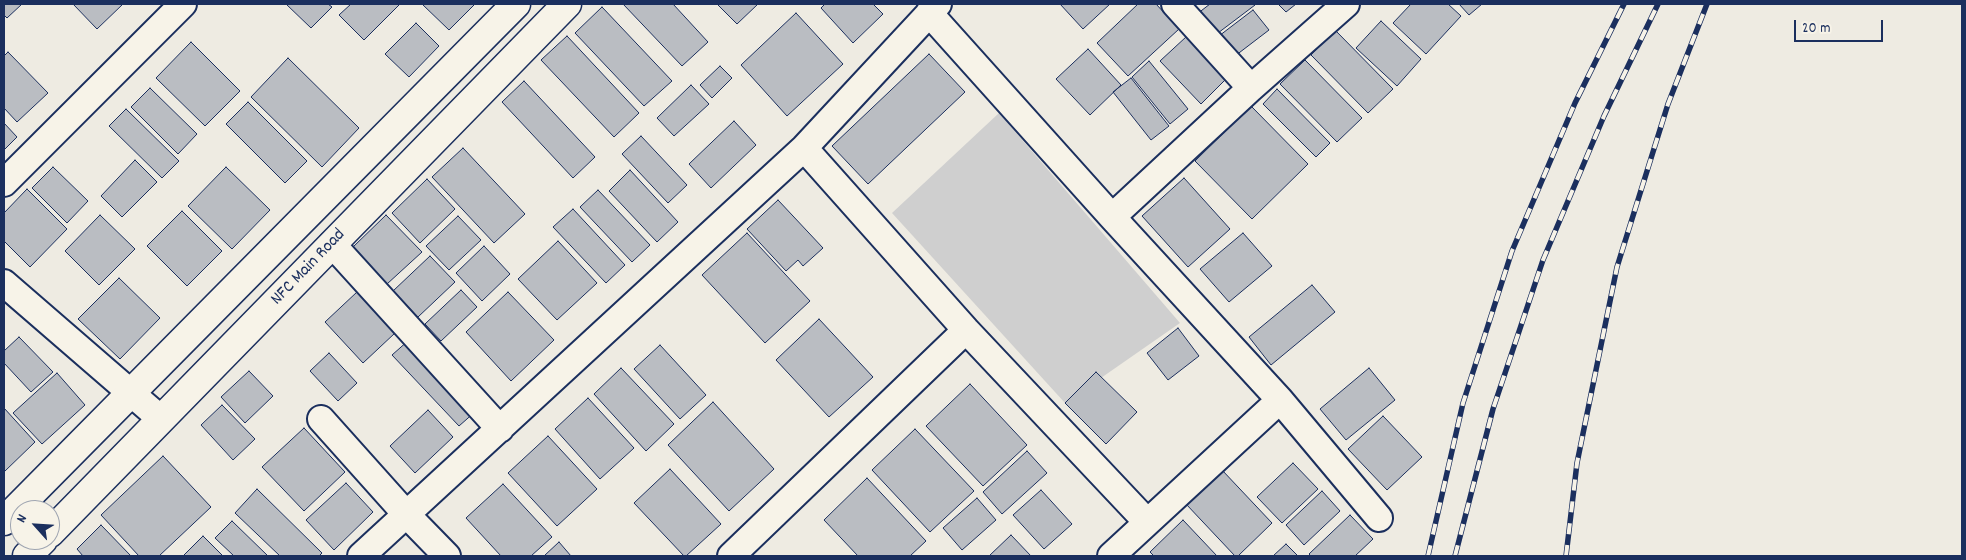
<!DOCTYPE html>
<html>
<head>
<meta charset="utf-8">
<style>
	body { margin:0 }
	#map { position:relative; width:1966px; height:560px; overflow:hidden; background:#eeebe2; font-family:Dekko,sans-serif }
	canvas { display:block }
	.frame { position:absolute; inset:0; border:5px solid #1b2f5e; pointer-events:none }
	.north { position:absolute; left:10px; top:500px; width:50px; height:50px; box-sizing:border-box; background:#f7f3e8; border:1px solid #9fa5b1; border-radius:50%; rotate:296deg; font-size:14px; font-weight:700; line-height:20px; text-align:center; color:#1b2f5e }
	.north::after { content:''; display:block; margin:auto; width:18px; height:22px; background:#1b2f5e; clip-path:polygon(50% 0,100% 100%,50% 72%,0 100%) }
	.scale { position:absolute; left:1794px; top:20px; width:89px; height:22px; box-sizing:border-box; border:2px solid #1b2f5e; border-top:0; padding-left:6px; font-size:15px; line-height:18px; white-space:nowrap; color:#1b2f5e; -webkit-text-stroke:4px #f7f3e8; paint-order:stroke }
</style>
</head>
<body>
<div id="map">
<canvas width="1966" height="560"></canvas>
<div class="frame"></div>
<div class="north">N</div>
<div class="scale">20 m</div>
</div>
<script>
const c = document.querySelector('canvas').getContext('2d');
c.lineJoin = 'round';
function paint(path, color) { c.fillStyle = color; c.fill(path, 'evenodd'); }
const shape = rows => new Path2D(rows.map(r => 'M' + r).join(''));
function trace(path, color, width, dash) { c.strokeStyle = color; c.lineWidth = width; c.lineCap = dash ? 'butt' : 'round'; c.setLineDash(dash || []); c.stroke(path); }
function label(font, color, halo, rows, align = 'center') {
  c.font = font + ' Dekko,sans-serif'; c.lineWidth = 4.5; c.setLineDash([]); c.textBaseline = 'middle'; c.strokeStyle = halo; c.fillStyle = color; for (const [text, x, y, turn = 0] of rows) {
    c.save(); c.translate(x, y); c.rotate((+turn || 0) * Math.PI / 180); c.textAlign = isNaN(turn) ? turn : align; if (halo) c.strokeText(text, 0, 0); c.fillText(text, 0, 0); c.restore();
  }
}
paint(shape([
	[999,113,1180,323,1065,403,892,213]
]), '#cfcfcf');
const building = shape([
	[4,4,22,4,7,18,4,15,4,4],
	[73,4,123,4,97,29,73,4],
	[286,4,328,4,332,7,311,28,286,4],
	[351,4,398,4,399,5,364,40,339,15,351,4],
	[422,4,475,4,449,30,422,4],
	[623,4,673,4,708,42,682,66,623,4],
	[717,4,758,4,737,24,717,4],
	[825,4,873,4,883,14,853,43,821,8,825,4],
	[1060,4,1110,4,1083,29,1060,4],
	[1138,4,1156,4,1179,29,1128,76,1097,43,1138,4],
	[1210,4,1253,4,1255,5,1214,36,1197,14,1210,4],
	[1278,4,1296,4,1286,12,1278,4],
	[1411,4,1448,4,1461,16,1426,54,1393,23,1411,4],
	[1459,4,1482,4,1469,15,1459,4],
	[602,7,672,81,644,106,575,33,602,7],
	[1253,10,1269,30,1231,59,1215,39,1253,10],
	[796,13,843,64,787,116,741,65,796,13],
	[1381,21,1421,59,1397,86,1356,48,1381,21],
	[416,23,439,46,409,77,385,54,416,23],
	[1335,30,1393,89,1368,113,1311,55,1335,30],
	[567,36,639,113,614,137,541,60,567,36],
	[1186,37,1226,79,1201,104,1160,61,1186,37],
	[191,42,240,91,205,126,156,78,191,42],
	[1088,49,1121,85,1090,115,1056,79,1088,49],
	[8,52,48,93,17,122,4,108,4,56,8,52],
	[929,54,965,92,868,184,832,146,929,54],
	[288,58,359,128,322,167,251,97,288,58],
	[1305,60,1362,118,1337,142,1280,84,1305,60],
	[1149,61,1188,109,1170,124,1132,77,1149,61],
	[720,66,732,78,712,98,700,85,720,66],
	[1131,78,1169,126,1151,140,1113,92,1131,78],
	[524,81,595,157,573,178,502,102,524,81],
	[691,85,709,104,674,136,657,118,691,85],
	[150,88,197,134,178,154,131,107,150,88],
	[1277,89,1330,143,1316,157,1263,104,1277,89],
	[248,102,307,161,285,183,226,124,248,102],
	[1251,106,1308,164,1252,219,1195,161,1251,106],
	[126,109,179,161,162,178,109,126,126,109],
	[734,121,756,145,711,188,689,164,734,121],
	[4,123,17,137,4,150,4,123],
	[641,136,687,185,668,203,622,154,641,136],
	[463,148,525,214,494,243,432,177,463,148],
	[135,160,157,182,122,217,101,196,135,160],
	[53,167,88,201,67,223,32,188,53,167],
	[226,167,270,210,232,249,188,206,226,167],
	[630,170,678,222,657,242,609,191,630,170],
	[1184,178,1230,229,1188,267,1142,216,1184,178],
	[427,179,455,209,420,243,392,213,427,179],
	[27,189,67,229,30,267,4,241,4,213,27,189],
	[598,190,650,245,632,262,580,207,598,190],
	[778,200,823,248,803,266,798,260,786,271,747,229,778,200],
	[573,209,625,265,606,283,553,227,573,209],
	[182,211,222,251,187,286,147,246,182,211],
	[100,215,135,249,99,285,65,251,100,215],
	[386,215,422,252,387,284,353,247,386,215],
	[458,216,481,240,449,270,426,246,458,216],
	[747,233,810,301,765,343,702,275,747,233],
	[1243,233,1272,266,1229,302,1200,269,1243,233],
	[558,241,597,283,557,320,518,279,558,241],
	[484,246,510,274,482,301,456,273,484,246],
	[430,256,455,282,418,317,393,291,430,256],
	[119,278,160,318,120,359,78,319,119,278],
	[1312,285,1335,312,1271,365,1249,337,1312,285],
	[461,290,477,307,441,341,425,324,461,290],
	[357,292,395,333,363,363,325,322,357,292],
	[508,292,554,340,511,381,466,332,508,292],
	[819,319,873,377,829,417,776,360,819,319],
	[1178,328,1199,356,1168,380,1147,353,1178,328],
	[19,337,53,372,31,392,4,363,4,351,19,337],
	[409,340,476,411,459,426,392,355,409,340],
	[660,345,706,395,680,419,634,369,660,345],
	[329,353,357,383,338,401,310,371,329,353],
	[621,368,674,424,646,451,594,394,621,368],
	[1369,368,1395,400,1346,440,1320,409,1369,368],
	[249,371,273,396,245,423,221,397,249,371],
	[1096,372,1137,412,1106,444,1065,403,1096,372],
	[57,373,85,405,42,444,13,413,57,373],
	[970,384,1027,445,983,486,926,426,970,384],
	[588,398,634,448,600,479,555,429,588,398],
	[713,402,774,469,729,511,668,445,713,402],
	[222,405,255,439,233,460,201,425,222,405],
	[4,408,35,442,4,472,4,408],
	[428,410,453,437,415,473,390,446,428,410],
	[1383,416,1422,457,1387,490,1348,449,1383,416],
	[304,428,345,472,304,511,262,467,304,428],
	[915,429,974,491,930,532,872,470,915,429],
	[548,436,597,489,557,526,508,473,548,436],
	[1027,451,1047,473,1002,514,983,492,1027,451],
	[163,456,211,507,159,556,139,556,101,515,163,456],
	[1293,463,1318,489,1282,523,1257,497,1293,463],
	[670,469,721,524,686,556,684,556,634,503,670,469],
	[1222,470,1272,523,1238,556,1235,556,1186,504,1222,470],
	[867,478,926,541,910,556,858,556,824,520,867,478],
	[346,483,373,512,334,550,306,520,346,483],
	[503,484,552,537,531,556,501,556,466,518,503,484],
	[257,489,322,553,319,556,280,556,235,513,257,489],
	[1041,490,1072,524,1044,549,1013,515,1041,490],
	[1322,491,1340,511,1304,545,1286,525,1322,491],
	[977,498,996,520,962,550,943,528,977,498],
	[1350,515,1373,539,1355,556,1311,556,1309,554,1350,515],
	[1183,520,1217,556,1154,556,1150,552,1183,520],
	[232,521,268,556,234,556,215,538,232,521],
	[101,525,131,556,83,556,77,549,101,525],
	[1011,535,1031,556,989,556,1011,535],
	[203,536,223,556,183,556,203,536],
	[559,542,571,556,544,556,559,542],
	[1286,544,1298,556,1273,556,1286,544]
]);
paint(building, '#babdc2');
trace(building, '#1b2f5e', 1);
const minor = shape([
	[1175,4,1251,88],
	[929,13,1112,217,1280,400,1379,518],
	[804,148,966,330,1147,522],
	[4,183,183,4],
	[1112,217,1251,88,1346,4],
	[332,244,500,429],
	[4,283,161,419],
	[321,419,406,514,447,556],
	[361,556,804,148,938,4],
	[731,556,966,330],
	[1111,556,1280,400]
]);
const secondary = shape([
	[4,521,516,4],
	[50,533,567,4],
	[27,556,43,540]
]);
trace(minor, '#1b2f5e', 30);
trace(secondary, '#1b2f5e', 31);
trace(minor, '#f7f3e8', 26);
trace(secondary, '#f7f3e8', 28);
const rail = shape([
	[1428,556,1463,403,1512,251,1575,103,1624,4],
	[1455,556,1493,409,1543,260,1604,116,1658,4],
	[1566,556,1577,463,1617,267,1668,104,1707,4]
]);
trace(rail, '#1b2f5e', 5.5);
trace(rail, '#f7f3e8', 4, [11]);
label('18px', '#1b2f5e', '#f7f3e8', [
	["NFC Main Road",309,268,-46]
]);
</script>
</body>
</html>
